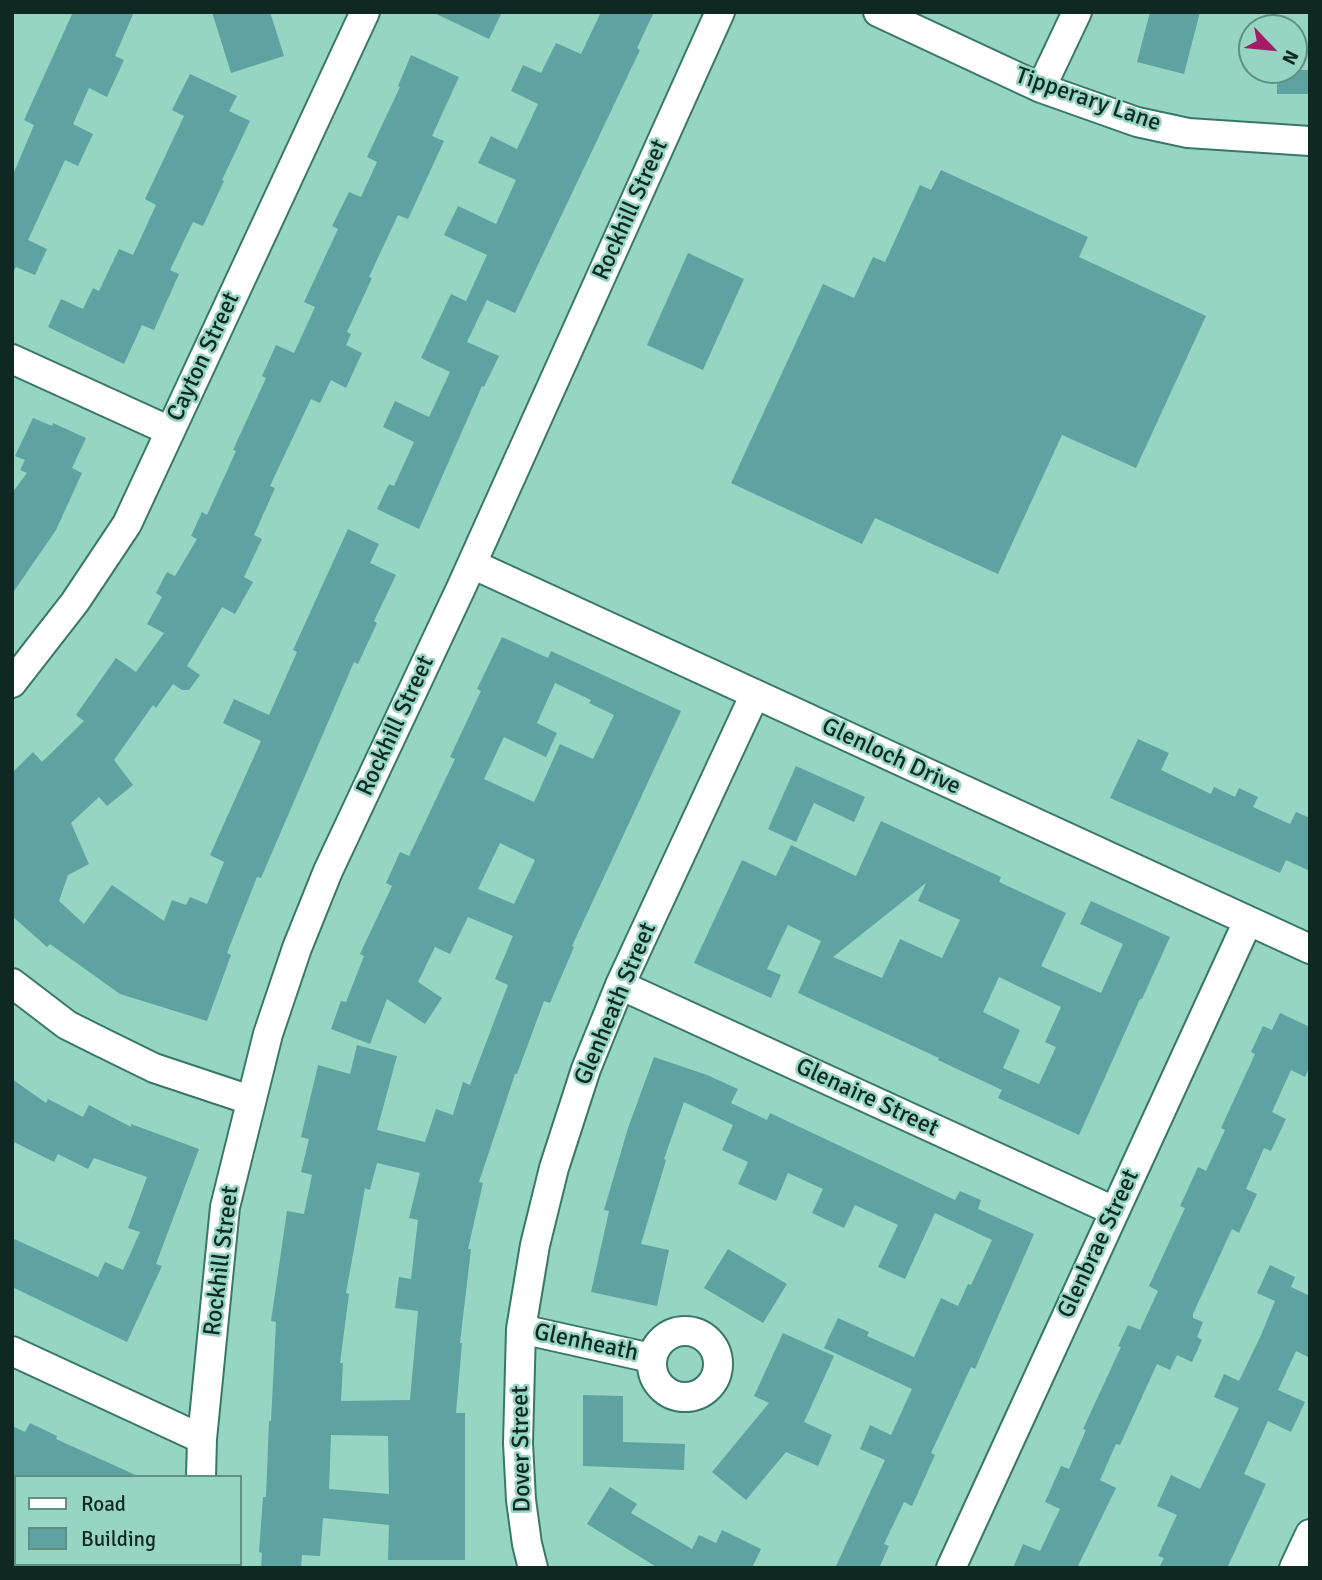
<!DOCTYPE html>
<html>
<head>
<meta charset="utf-8">
<style>
	body { margin:0 }
	#map { position:relative; width:1322px; height:1580px; overflow:hidden; background:#95d5c2; font-family:Signika,sans-serif }
	canvas { display:block }
	.frame { position:absolute; inset:0; border:14px solid #0f2922; pointer-events:none }
	.legend { position:absolute; left:14px; top:1475px; width:228px; height:91px; box-sizing:border-box; background:#95d5c2; border:2px solid #5f9082; margin:0; padding:9px 12px; list-style:none; font-size:21px; color:#0f2922 }
	.legend li { display:flex; align-items:center; gap:14px; height:35px }
	.legend b { width:35px; border:2px solid #5f9082 }
	.north { position:absolute; left:1238px; top:14px; width:70px; height:70px; box-sizing:border-box; background:#95d5c2; border:2px solid #5f9082; border-radius:50%; rotate:116deg; font-size:19px; font-weight:700; line-height:28px; text-align:center; color:#0f2922 }
	.north::after { content:''; display:block; margin:auto; width:24px; height:32px; background:#a41c65; clip-path:polygon(50% 0,100% 100%,50% 72%,0 100%) }
</style>
</head>
<body>
<div id="map">
<canvas width="1322" height="1580"></canvas>
<div class="frame"></div>
<ul class="legend">
<li><b style="height:9px;background:#fff"></b>Road</li>
<li><b style="height:19px;background:#5ea3a2"></b>Building</li>
</ul>
<div class="north">N</div>
</div>
<script>
const c = document.querySelector('canvas').getContext('2d');
c.lineJoin = 'round';
function paint(path, color) { c.fillStyle = color; c.fill(path, 'evenodd'); }
const shape = rows => new Path2D(rows.map(r => 'M' + r).join(''));
function trace(path, color, width, dash) { c.strokeStyle = color; c.lineWidth = width; c.lineCap = dash ? 'butt' : 'round'; c.setLineDash(dash || []); c.stroke(path); }
function label(font, color, halo, rows, align = 'center') {
  c.font = font + ' Signika,sans-serif'; c.lineWidth = 5; c.setLineDash([]); c.textBaseline = 'middle'; c.strokeStyle = halo; c.fillStyle = color; for (const [text, x, y, turn = 0] of rows) {
    c.save(); c.translate(x, y); c.rotate((+turn || 0) * Math.PI / 180); c.textAlign = isNaN(turn) ? turn : align; if (halo) c.strokeText(text, 0, 0); c.fillText(text, 0, 0); c.restore();
  }
}
paint(shape([
	[73,12,134,12,115,56,124,60,107,97,89,88,73,124,93,134,78,166,65,160,28,240,47,249,35,275,16,267,12,274,12,177,34,125,24,120],
	[212,12,270,12,284,56,231,73],
	[432,12,502,12,489,39],
	[601,12,654,12,637,48,640,50,515,313,487,300,467,342,499,356,484,387,482,386,419,529,377,509,389,484,394,486,414,442,383,427,395,401,429,417,450,372,421,358,451,294,466,301,487,255,444,235,458,206,496,224,516,180,478,163,491,136,517,149,538,104,511,91,523,65,541,73,556,43,581,54],
	[1150,12,1200,12,1184,74,1137,62],
	[411,55,459,77,432,136,444,141,408,219,398,215,369,277,372,278,347,332,351,334,346,345,362,353,346,388,331,380,320,403,311,399,270,486,275,488,254,535,262,539,244,577,253,582,235,614,222,607,187,666,200,675,189,690,182,690,173,684,156,708,153,705,114,760,133,785,107,806,99,797,71,823,89,864,68,875,59,901,84,924,112,885,164,921,172,900,186,905,190,897,207,904,224,862,210,855,261,741,223,723,234,699,269,715,297,652,293,650,348,529,379,544,370,563,396,575,374,621,377,623,358,664,354,662,261,878,257,877,227,953,231,955,207,1021,120,994,50,944,47,947,12,916,12,773,33,752,42,762,84,721,76,715,116,658,136,672,164,633,147,624,162,597,156,593,167,572,175,576,197,539,191,536,202,512,207,515,236,451,233,450,266,378,262,376,276,345,294,353,315,307,304,302,338,229,332,226,349,192,361,197,377,162,367,157,400,87,398,86],
	[1277,70,1310,70,1310,94,1277,94],
	[190,74,237,96,229,111,250,121,222,180,224,181,203,226,193,222,170,270,179,274,154,330,142,325,124,364,48,327,61,299,83,309,93,288,99,291,119,249,133,255,156,205,145,199,184,116,172,110],
	[941,170,1088,237,1079,257,1206,316,1136,468,1062,435,998,574,875,518,862,544,731,483,823,284,854,298,873,257,885,262,920,185,931,190],
	[688,253,744,279,703,370,647,345],
	[33,418,52,426,53,423,86,438,72,468,82,473,56,530,12,594,12,493,27,473,20,470,25,460,15,456],
	[502,637,548,658,551,651,681,711,572,946,574,947,550,1003,544,1001,517,1074,515,1074,479,1182,483,1183,468,1249,471,1249,460,1343,462,1343,456,1413,465,1413,465,1560,388,1560,389,1525,323,1518,320,1556,302,1555,301,1568,261,1568,262,1553,259,1552,263,1497,266,1497,269,1421,271,1421,276,1322,271,1321,287,1211,304,1214,312,1175,301,1172,309,1139,301,1137,318,1065,350,1074,357,1045,397,1056,377,1130,425,1142,436,1109,453,1115,463,1082,470,1085,508,985,495,979,513,936,468,917,450,954,435,947,418,982,442,998,425,1024,387,999,370,1044,331,1029,341,1001,346,1002,364,956,360,954,392,886,386,883,400,852,409,856,455,759,450,757,481,691,477,689],
	[555,683,591,700,589,703,614,715,593,759,560,744,534,802,484,779,504,737,546,757,557,733,537,723],
	[500,843,535,860,514,904,478,889],
	[377,1163,420,1173,409,1218,418,1220,411,1279,399,1277,395,1308,418,1311,410,1400,341,1401,343,1363,340,1363,349,1294,346,1293,365,1188,370,1190],
	[331,1435,388,1436,389,1494,329,1489],
	[1138,739,1169,753,1161,770,1211,794,1214,787,1235,797,1239,788,1258,797,1253,807,1290,824,1296,812,1310,818,1310,871,1286,860,1280,873,1110,798],
	[796,766,865,797,854,822,814,803,796,842,768,829],
	[881,821,1001,877,999,882,1066,913,1041,966,1101,993,1123,944,1080,924,1091,901,1170,937,1142,999,1140,999,1079,1135,998,1098,1002,1090,938,1060,939,1058,798,993,821,941,788,925,767,969,781,975,771,998,694,963,742,860,776,876,791,845,856,876],
	[926,883,918,901,960,920,942,958,900,939,882,978,833,957],
	[999,977,1061,1007,1045,1042,1056,1047,1039,1084,1003,1068,1020,1030,983,1012],
	[1280,1013,1310,1027,1310,1066,1305,1077,1291,1070,1272,1112,1286,1119,1271,1151,1264,1148,1246,1189,1257,1194,1239,1233,1232,1229,1193,1314,1193,1318,1203,1322,1197,1337,1202,1340,1192,1362,1177,1355,1170,1370,1157,1364,1120,1445,1116,1444,1100,1480,1116,1488,1077,1568,1013,1568,1023,1544,1040,1551,1060,1509,1045,1502,1061,1466,1069,1469,1086,1430,1083,1429,1121,1347,1118,1346,1128,1325,1140,1330,1158,1291,1149,1286,1185,1208,1180,1206,1198,1167,1206,1171,1225,1130,1221,1128,1255,1054,1251,1052,1263,1026,1272,1030],
	[654,1057,707,1075,738,1089,731,1103,767,1120,770,1113,955,1200,960,1191,981,1200,978,1209,1034,1234,975,1369,971,1367,931,1453,935,1455,912,1506,904,1502,884,1544,889,1546,879,1568,835,1568,885,1460,860,1449,870,1425,891,1435,912,1389,824,1348,838,1318,869,1332,867,1336,914,1357,941,1298,958,1306,968,1284,971,1285,992,1240,935,1213,905,1279,878,1267,898,1225,855,1205,844,1228,812,1213,823,1189,788,1173,776,1201,738,1184,748,1162,722,1150,733,1125,684,1102,664,1159,666,1160,641,1244,669,1250,657,1306,591,1292,609,1211,604,1210,628,1128],
	[12,1079,46,1103,48,1099,83,1117,89,1105,131,1127,131,1124,199,1149,156,1264,162,1266,127,1342,12,1287,12,1238,98,1277,105,1262,123,1270,140,1232,128,1228,147,1177,94,1158,88,1169,58,1154,54,1162,12,1141],
	[728,1249,787,1284,763,1323,704,1288],
	[1270,1265,1295,1277,1291,1287,1310,1296,1310,1358,1296,1351,1278,1390,1305,1402,1291,1432,1268,1421,1244,1474,1266,1484,1227,1568,1159,1568,1164,1558,1158,1556,1177,1515,1157,1506,1171,1475,1200,1489,1239,1408,1214,1397,1224,1374,1239,1381,1261,1335,1275,1301,1257,1293],
	[783,1333,834,1356,804,1422,832,1435,818,1466,786,1452,746,1500,712,1472,769,1403,754,1396],
	[583,1395,623,1396,623,1442,685,1444,684,1470,583,1466],
	[30,1423,57,1436,56,1439,140,1477,12,1477,12,1426,25,1432],
	[610,1487,637,1504,631,1513,692,1549,699,1535,716,1543,722,1530,761,1549,752,1568,658,1568,587,1524]
]), '#5ea3a2');
const street = shape([
	[878,12,1041,88,1137,122,1188,133,1310,141],
	[1041,88,1077,12],
	[12,359,170,431],
	[472,564,1310,949],
	[12,683,75,602,127,524,365,12],
	[12,983,67,1025,99,1041,154,1068,250,1100],
	[620,985,1114,1211],
	[521,1329,651,1358],
	'652 1364a33 33 0 1 1 66 0a33 33 0 1 1-66 0Z',
	[12,1351,202,1439],
	[201,1477,202,1439,225,1207,268,1034,297,948,328,871,461,588,720,12],
	[196,1568,196,1564],
	[533,1568,527,1544,521,1500,518,1443,521,1329,535,1245,554,1168,586,1069,620,985,755,694],
	[951,1568,1248,921],
	[1294,1568,1310,1534]
]);
trace(street, '#397867', 32);
trace(street, '#fff', 28);
label('24px', '#0f2922', '#95d5c2', [
	["Tipperary Lane",1088,100,19],
	["Rockhill Street",631,210,-66],
	["Cayton Street",204,357,-65],
	["Rockhill Street",396,726,-65],
	["Glenloch Drive",891,757,25],
	["Glenheath Street",616,1004,-67],
	["Glenaire Street",867,1098,25],
	["Glenbrae Street",1099,1244,-65],
	["Rockhill Street",222,1261,-83],
	["Glenheath",586,1343,12],
	["Dover Street",522,1449,-91]
]);
</script>
</body>
</html>
